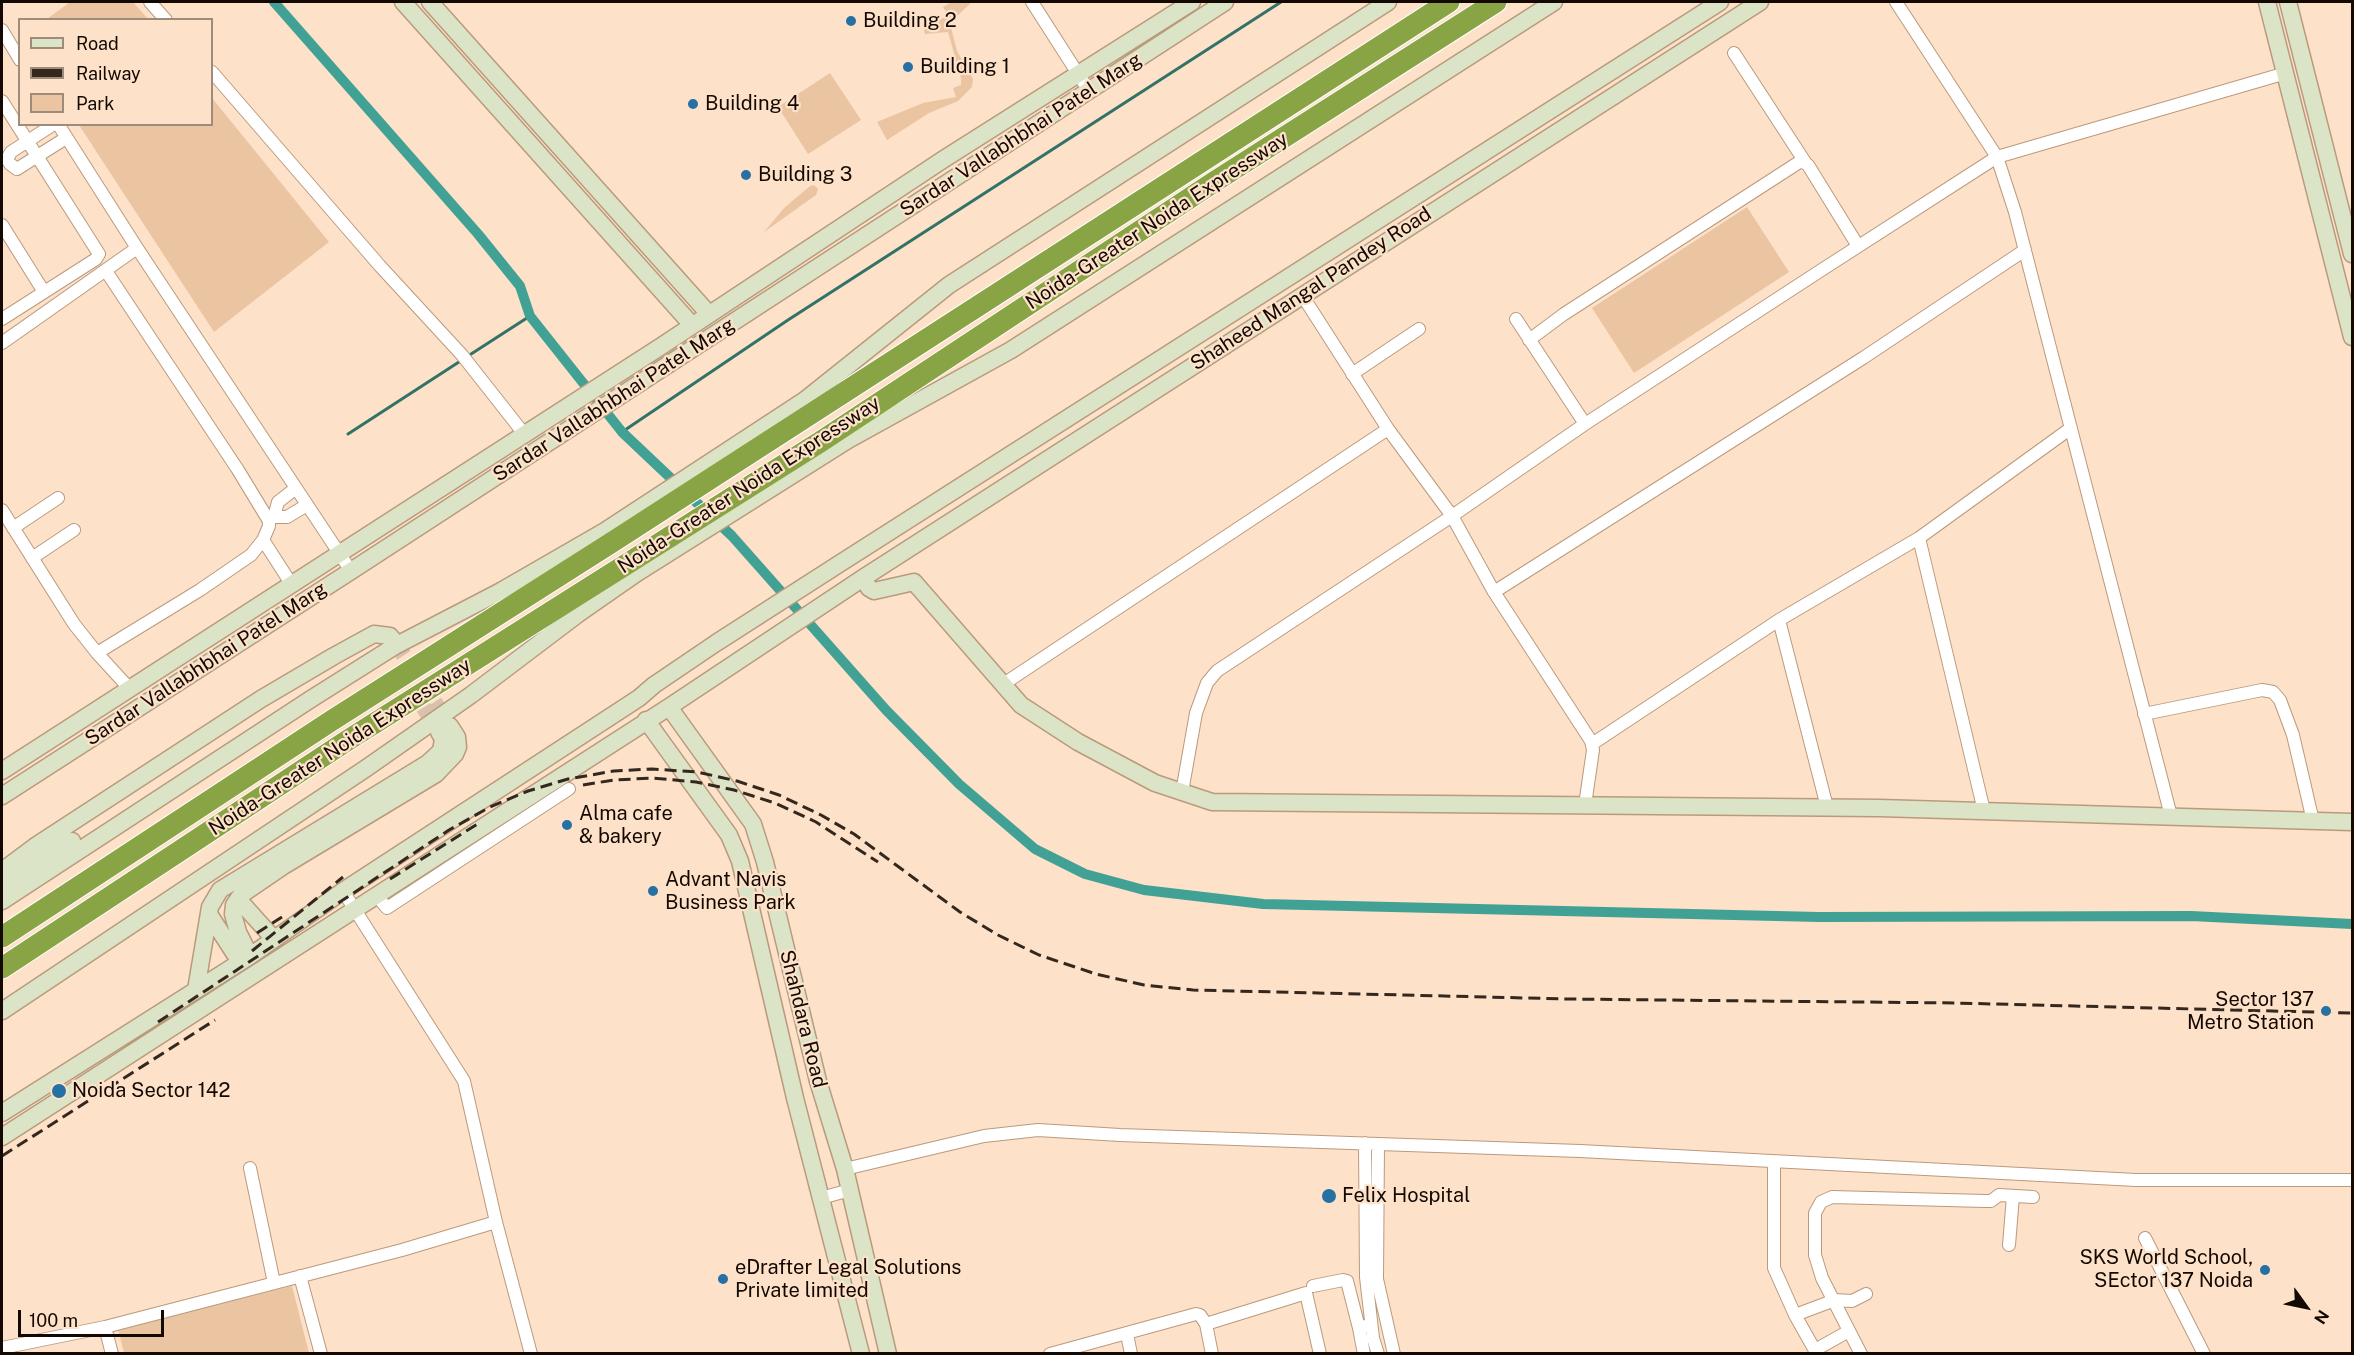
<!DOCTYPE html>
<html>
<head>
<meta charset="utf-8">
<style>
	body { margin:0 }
	#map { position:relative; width:2354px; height:1355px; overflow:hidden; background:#fde1c9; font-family:"Public Sans",sans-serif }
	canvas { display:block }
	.frame { position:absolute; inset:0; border:3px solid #130902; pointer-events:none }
	.legend { position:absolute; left:18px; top:18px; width:195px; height:108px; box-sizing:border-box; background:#fde1c9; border:2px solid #9f8b79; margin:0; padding:8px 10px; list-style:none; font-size:18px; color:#130902 }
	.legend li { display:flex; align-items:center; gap:12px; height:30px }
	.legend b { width:30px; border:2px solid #9f8b79 }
	.north { position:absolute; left:2276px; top:1277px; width:60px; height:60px; -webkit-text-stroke:4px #fde1c9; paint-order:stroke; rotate:123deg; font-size:16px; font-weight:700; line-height:24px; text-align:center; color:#130902 }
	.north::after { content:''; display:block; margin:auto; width:21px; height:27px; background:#130902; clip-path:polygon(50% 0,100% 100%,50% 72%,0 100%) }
	.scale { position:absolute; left:18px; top:1310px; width:146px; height:27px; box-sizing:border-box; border:3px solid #130902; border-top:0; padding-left:8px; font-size:18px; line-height:21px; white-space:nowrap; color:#130902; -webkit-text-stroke:4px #fde1c9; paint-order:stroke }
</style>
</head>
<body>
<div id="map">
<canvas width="2354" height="1355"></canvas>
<div class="frame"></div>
<ul class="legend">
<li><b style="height:8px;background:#dce4c7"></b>Road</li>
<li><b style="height:8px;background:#34281e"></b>Railway</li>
<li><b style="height:16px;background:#ebc4a1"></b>Park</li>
</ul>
<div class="north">N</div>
<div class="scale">100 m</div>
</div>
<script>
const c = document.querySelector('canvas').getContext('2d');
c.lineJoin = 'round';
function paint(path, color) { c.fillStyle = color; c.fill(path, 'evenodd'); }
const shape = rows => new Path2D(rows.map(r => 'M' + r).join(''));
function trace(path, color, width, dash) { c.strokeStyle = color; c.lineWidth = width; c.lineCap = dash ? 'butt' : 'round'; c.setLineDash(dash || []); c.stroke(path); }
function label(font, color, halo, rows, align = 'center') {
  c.font = font + ' "Public Sans",sans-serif'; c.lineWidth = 4.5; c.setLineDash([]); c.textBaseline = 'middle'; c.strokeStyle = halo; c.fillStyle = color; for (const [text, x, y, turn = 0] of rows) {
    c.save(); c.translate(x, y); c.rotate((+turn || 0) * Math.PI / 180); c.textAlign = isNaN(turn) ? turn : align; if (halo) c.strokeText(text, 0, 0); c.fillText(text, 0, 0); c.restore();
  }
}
paint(shape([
	[70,2,133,2,148,19,47,19],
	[952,2,972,2,955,18,951,27,957,51,973,79,972,87,958,101,929,113,887,140,877,122,923,103,956,97,953,88,961,85,961,78,948,32,925,34,924,30,948,15,943,7],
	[830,73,861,120,808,154,778,107],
	[212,98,329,242,214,332,79,125,212,124],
	[814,185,818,189,816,195,764,232,784,208,810,186],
	[1747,207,1789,272,1634,373,1592,308],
	[292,1286,309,1353,124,1353,118,1329]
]), '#ebc4a1');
trace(shape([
	[468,356,530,316],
	[622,432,788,320,1281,2],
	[348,434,462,360]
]), '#327368', 3);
trace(shape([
	[274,2,478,234,520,286,530,316,622,432,732,536,886,710,959,784,1035,849,1085,874,1144,890,1263,904,1819,917,2191,916,2352,924]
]), '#40a194', 10);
trace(shape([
	[395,642,450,726],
	[411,687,439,732]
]), '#dac1ab', 16, [16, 8]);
const street = shape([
	[150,2,166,20],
	[1032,2,1089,91],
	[1896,2,1997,157,2015,212,2171,816],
	[2,30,20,60],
	[1734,53,1805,162],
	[212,72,380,266,462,355,525,435],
	[2,101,99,254,96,259,2,319],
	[54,124,11,152,7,159,10,164,17,169,66,138],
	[58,124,137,248,351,571],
	[2,225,44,292],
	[1302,295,1388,429,1452,516,1494,592,1591,741,1593,750,1585,805],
	[1516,319,1585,424],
	[1529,340,1564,314,1801,161,1808,165,1858,246],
	[2,343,137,248],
	[1352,374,1419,329],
	[296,488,278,502,274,517,287,517,307,505],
	[2,510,74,624,97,653,129,688],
	[13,528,58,498],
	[1919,538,1984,811],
	[263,540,292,585],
	[32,558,74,530],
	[1494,592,1863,358,2025,250],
	[1779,620,1827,807],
	[97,653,200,590,251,555,263,540,269,526,269,521,238,470,106,271],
	[1002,685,1388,429],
	[2144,714,2262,690,2273,692,2280,700,2293,735,2313,821],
	[1592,744,1779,620,1919,538,2071,428],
	[1182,792,1196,713,1207,683,1217,671,1452,516,1585,424,1823,269,1997,157,2286,73],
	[343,891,464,1081,496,1222,531,1354],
	[376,895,387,908,569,789],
	[1365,1143,1366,1277,1373,1338,1378,1354],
	[1378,1144,1377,1279,1394,1354],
	[1774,1162,1774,1268,1795,1315,1817,1354],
	[250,1168,274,1283],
	[845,1169,984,1136,1038,1130,1120,1135,1580,1151,2136,1180,2352,1180],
	[821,1198,850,1190],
	[2145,1238,2204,1354],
	[2009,1245,2013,1196],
	[300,1276,321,1354],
	[1313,1286,1343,1280,1347,1281,1359,1328],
	[1795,1315,1835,1300,1852,1301,1866,1294],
	[1206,1324,1306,1293,1320,1354],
	[105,1327,112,1354],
	[1127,1334,1131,1354],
	[2,1348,105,1327,402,1250,496,1222],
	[1815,1350,1849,1331],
	[1050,1354,1196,1314,1200,1315,1206,1324,1212,1354],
	[1364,1354,1359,1328,1365,1326],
	[1861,1354,1822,1278,1815,1255,1815,1213,1821,1202,1832,1197,1985,1201,1991,1201,1999,1195,2033,1197]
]);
const secondary = shape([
	[403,2,692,325],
	[430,2,709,314],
	[2267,2,2352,337],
	[2288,2,2352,254],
	[863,578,869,588,874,591,914,582,1021,705,1078,742,1155,783,1212,802,1879,808,2352,822],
	[669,707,753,824,765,862,818,1081,845,1169,888,1354],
	[646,720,729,835,740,861,795,1098,861,1354],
	[2,771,660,347,944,159,1192,2],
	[2,796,351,571,1225,2],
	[2,871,37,845,261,699,334,656,374,634,390,636,395,642],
	[2,884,72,841],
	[238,899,274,939],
	[2,901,311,699,395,646,501,591,605,531,805,400,949,285,1388,2],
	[209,914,240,962],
	[250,956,238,932,233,914,234,905,241,895,285,865,436,774,455,754,458,747,457,737,450,726],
	[196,990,210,907,220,890,428,763,441,751,443,739,439,732],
	[2,1011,365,769,471,695,578,614,637,573,848,440,1011,350,1554,2],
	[2,1113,250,956,343,891,639,698,654,685,716,643,839,564,1720,2],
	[2,1137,669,707,863,578,1760,2]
]);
const highway = shape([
	[2,937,331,721,614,541,1449,2],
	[2,968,348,740,820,442,1214,182,1496,2]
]);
trace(street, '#ba9a7d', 14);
trace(secondary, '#ba9a7d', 19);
trace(highway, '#fff', 23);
trace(street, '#fff', 12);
trace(secondary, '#dce4c7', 16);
trace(highway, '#89a445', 21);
trace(shape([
	[583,785,614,780,652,778,696,782,734,790,775,803,816,822,878,862],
	[390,879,479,823],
	[257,933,282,917],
	[252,951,343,877],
	[158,1022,449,830,490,807,528,791,568,779,614,771,652,769,697,772,737,781,779,795,821,815,854,834,960,912,998,935,1039,955,1096,974,1144,985,1193,990,1569,999,1955,1003,2352,1013],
	[2,1156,215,1020]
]), '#34281e', 3, [12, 6]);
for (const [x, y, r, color] of [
	[851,21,6,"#2670a3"],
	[908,67,6,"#2670a3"],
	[693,104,6,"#2670a3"],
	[746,175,6,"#2670a3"],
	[567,825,6,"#2670a3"],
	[653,891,6,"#2670a3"],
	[2326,1011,6,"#2670a3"],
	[59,1091,8,"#2670a3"],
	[1329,1196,8,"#2670a3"],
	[2265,1270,6,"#2670a3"],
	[723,1279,6,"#2670a3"]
]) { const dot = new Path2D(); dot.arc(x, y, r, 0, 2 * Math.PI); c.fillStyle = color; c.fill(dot); trace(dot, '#fde1c9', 2); }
label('20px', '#130902', '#fde1c9', [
	["Building 2",863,21],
	["Building 1",920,67],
	["Building 4",705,104],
	["Building 3",758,175],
	["Alma cafe",579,814],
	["& bakery",579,837],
	["Advant Navis",665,880],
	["Business Park",665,903],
	["Sector 137",2314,1000,"right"],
	["Metro Station",2314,1023,"right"],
	["Noida Sector 142",72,1091],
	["Felix Hospital",1342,1196],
	["SKS World School,",2253,1258,"right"],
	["SEctor 137 Noida",2253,1281,"right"],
	["eDrafter Legal Solutions",735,1268],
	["Private limited",735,1291]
], 'left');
label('20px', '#130902', '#fde1c9', [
	["Sardar Vallabhbhai Patel Marg",1021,135,-33],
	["Noida-Greater Noida Expressway",1157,221,-33],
	["Shaheed Mangal Pandey Road",1311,289,-33],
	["Sardar Vallabhbhai Patel Marg",614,400,-33],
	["Noida-Greater Noida Expressway",749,485,-33],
	["Sardar Vallabhbhai Patel Marg",206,664,-33],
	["Noida-Greater Noida Expressway",340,747,-33],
	["Shahdara Road",803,1019,76]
]);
</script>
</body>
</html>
